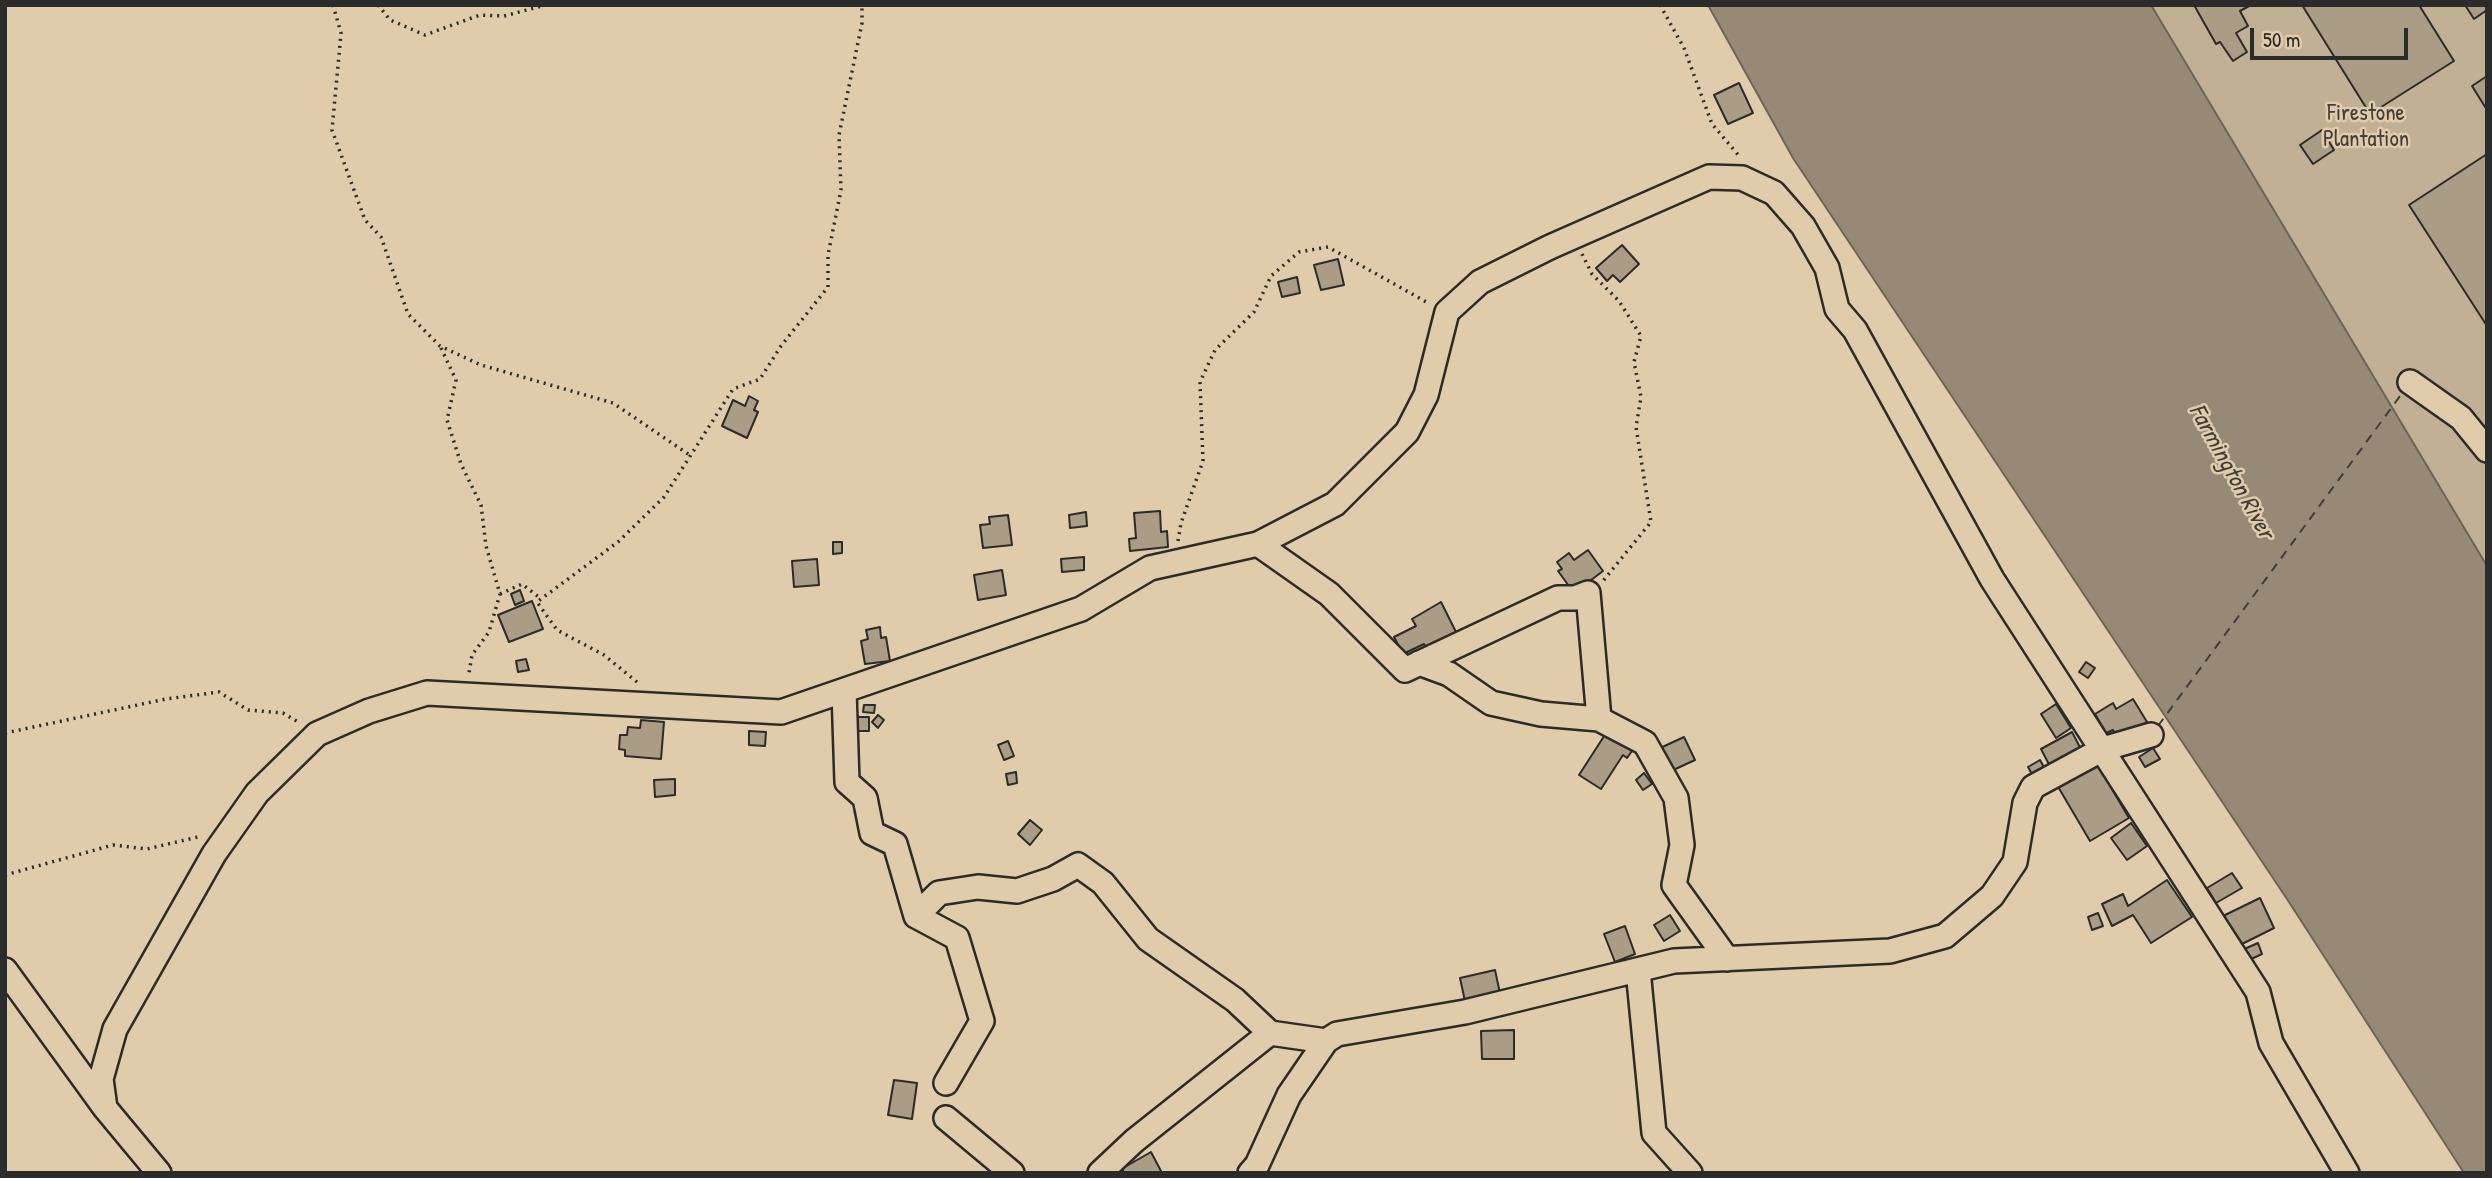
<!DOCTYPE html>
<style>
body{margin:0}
#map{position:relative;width:2492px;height:1178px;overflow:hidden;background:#e0cbaa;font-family:"Patrick Hand",sans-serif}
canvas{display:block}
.frame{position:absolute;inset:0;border:7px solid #2b2b2b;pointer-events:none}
.scale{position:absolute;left:2250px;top:28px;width:158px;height:32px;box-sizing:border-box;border:4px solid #2b2b2b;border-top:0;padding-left:9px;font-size:21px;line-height:24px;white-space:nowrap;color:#2b2b2b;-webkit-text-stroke:5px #e0cbaa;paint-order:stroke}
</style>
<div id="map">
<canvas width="2492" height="1178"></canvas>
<div class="frame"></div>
<div class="scale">50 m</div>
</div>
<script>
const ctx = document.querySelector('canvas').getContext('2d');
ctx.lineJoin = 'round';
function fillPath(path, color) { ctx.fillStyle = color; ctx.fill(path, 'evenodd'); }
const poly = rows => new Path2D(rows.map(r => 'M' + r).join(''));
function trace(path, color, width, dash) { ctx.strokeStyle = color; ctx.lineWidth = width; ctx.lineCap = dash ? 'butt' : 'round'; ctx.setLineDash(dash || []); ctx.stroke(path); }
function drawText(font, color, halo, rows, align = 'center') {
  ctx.font = font + ' "Patrick Hand",sans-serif'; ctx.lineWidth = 5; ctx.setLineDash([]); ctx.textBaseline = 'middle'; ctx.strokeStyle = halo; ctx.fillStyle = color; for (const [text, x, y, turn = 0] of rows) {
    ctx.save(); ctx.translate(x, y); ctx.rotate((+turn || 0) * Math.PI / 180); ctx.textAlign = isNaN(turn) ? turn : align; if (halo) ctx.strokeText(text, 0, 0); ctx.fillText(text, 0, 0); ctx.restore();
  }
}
const green = poly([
 [2151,5,2487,5,2487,566]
]);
const water = poly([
 [1708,5,2151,5,2487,566,2487,1173,2464,1173,2287,899,1793,158,1708,5]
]);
const ferry = poly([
 [2158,726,2403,392]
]);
const building = poly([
 [2194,5,2251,5,2240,11,2248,26,2236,33,2247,52,2233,61,2220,42,2216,44,2194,5],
 [2302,5,2419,5,2454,61,2370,114,2302,5],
 [2465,5,2487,5,2487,10,2474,19,2465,5],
 [2487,76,2487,110,2472,86,2487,76],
 [1739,83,1753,113,1728,124,1714,95,1739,83],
 [2322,130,2334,150,2313,164,2300,145,2322,130],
 [2487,154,2487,326,2409,205,2487,154],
 [1622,245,1639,264,1620,282,1613,275,1607,281,1596,268,1622,245],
 [1338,259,1344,285,1321,290,1314,265,1338,259],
 [1297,277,1300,293,1282,297,1278,282,1297,277],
 [749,396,758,401,754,410,758,412,747,438,722,426,733,400,745,406,749,396],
 [1160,511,1161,532,1167,531,1168,547,1130,551,1129,539,1136,538,1134,513,1160,511],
 [1086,512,1087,526,1070,528,1069,515,1086,512],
 [1008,515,1012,545,983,548,980,525,990,524,989,517,1008,515],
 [833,542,842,542,842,553,833,554,833,542],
 [1588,550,1603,571,1574,593,1558,571,1562,569,1557,562,1569,553,1574,560,1588,550],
 [1084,557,1084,570,1062,572,1061,559,1084,557],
 [817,559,819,585,794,587,792,561,817,559],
 [1002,570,1006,595,978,600,974,575,1002,570],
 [520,590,524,601,515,605,511,594,520,590],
 [532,601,543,629,509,642,498,615,532,601],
 [1441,602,1458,636,1426,648,1424,644,1403,654,1394,637,1416,626,1412,619,1441,602],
 [880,627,881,638,886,637,890,661,865,664,861,641,868,639,866,630,880,627],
 [526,659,529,670,518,672,516,661,526,659],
 [2086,662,2095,668,2088,678,2079,672,2086,662],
 [2133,699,2147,722,2118,739,2113,730,2106,733,2095,714,2113,703,2116,709,2133,699],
 [2056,704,2071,728,2056,738,2041,714,2056,704],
 [864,705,875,705,874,713,863,712,864,705],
 [878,715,884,720,878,728,872,722,878,715],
 [855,717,869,717,869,731,856,731,855,717],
 [641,720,664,722,661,759,625,756,625,750,619,749,620,735,627,735,628,727,640,728,641,720],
 [1608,730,1634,748,1627,758,1623,755,1601,789,1579,775,1608,730],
 [749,731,766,732,765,746,749,745,749,731],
 [2072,732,2084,755,2053,772,2041,749,2072,732],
 [1684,737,1695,760,1669,772,1658,749,1684,737],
 [1008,741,1014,756,1004,760,998,745,1008,741],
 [2153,748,2160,759,2145,767,2139,757,2153,748],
 [2040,760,2045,769,2033,776,2028,767,2040,760],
 [2096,762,2129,818,2090,841,2057,785,2096,762],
 [1016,772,1017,783,1008,785,1006,774,1016,772],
 [1644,773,1652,784,1643,790,1636,780,1644,773],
 [675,779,675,795,655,797,654,780,675,779],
 [1030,820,1042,830,1030,845,1018,834,1030,820],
 [2131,823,2147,846,2127,860,2111,838,2131,823],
 [2232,873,2242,888,2216,903,2207,888,2232,873],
 [2167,880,2192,917,2151,943,2133,915,2112,926,2102,904,2123,894,2128,906,2167,880],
 [2260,898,2274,928,2238,946,2223,916,2260,898],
 [2098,913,2103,926,2092,930,2088,917,2098,913],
 [1670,915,1680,931,1664,941,1654,925,1670,915],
 [1625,926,1635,954,1615,962,1604,934,1625,926],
 [2258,943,2262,954,2247,961,2242,950,2258,943],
 [1495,970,1501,998,1466,1006,1460,978,1495,970],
 [1514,1030,1514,1059,1482,1059,1481,1031,1514,1030],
 [894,1080,917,1083,912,1119,888,1115,894,1080],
 [1151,1152,1162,1173,1123,1173,1123,1168,1151,1152]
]);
const path = poly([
 [333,5,341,33,332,130,365,220,381,237,408,314,440,346,481,365,613,403,691,456],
 [378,5,390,20,425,35,480,15,504,16,546,5],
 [1660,5,1684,48,1712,124,1740,157],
 [1582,254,1592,274,1619,301,1641,336,1634,362,1641,397,1636,427,1651,522,1603,581],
 [441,348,456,380,447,420,461,464,481,505,486,546,500,594,489,632,472,655,469,673],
 [1178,541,1181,523,1203,461,1200,382,1215,350,1254,312,1271,276,1299,252,1328,247,1430,304],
 [500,594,522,584,540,598],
 [637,682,604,655,557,630,537,602,618,542,664,497,733,389,760,379,781,346,828,287,828,255,841,190,839,135,862,23,862,5],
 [5,733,166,699,219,692,248,710,283,713,298,722],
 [5,875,113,845,147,849,202,836]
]);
const street = poly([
 [2410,382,2461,418,2487,450],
 [1258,544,1329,594,1405,670,1558,598,1575,598,1588,593,1599,719,1645,743,1676,798,1682,845,1674,885,1727,959],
 [1419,663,1449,674,1491,703,1541,714,1599,719],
 [844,691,847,782,865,798,872,833,895,844,916,916,957,938,982,1021,946,1083],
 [916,916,939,893,978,887,1017,891,1053,879,1078,865,1103,883,1148,939,1235,1000,1270,1033],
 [5,970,105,1108,159,1173],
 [1638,970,1654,1133,1690,1173],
 [105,1108,101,1079,115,1029,214,854,257,793,317,734,369,711,427,693,781,712,1081,609,1150,568,1258,544,1335,504,1407,432,1426,395,1447,312,1480,282,1550,247,1709,177,1742,178,1774,193,1803,226,1827,268,1837,309,1855,330,1992,579,2258,992,2271,1043,2347,1173],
 [946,1118,1012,1173],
 [1100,1173,1134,1141,1270,1033,1326,1041,1337,1034,1465,1012,1674,961,1890,951,1945,936,1992,896,2015,862,2025,803,2033,787,2103,749,2151,735],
 [1250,1173,1257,1165,1289,1095,1326,1041]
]);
const parkNames = [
 ["Firestone",2366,114],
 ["Plantation",2366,140]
];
const waterNames = [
 ["Farmington River",2231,472,61]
];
fillPath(green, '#c2b095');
fillPath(water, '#968a77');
trace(water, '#6b6459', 2);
trace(ferry, '#403e3a', 2, [9, 7]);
fillPath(building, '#ab9c85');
trace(building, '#2b2b2b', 2);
trace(street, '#2b2b2b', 28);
trace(path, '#2b2b2b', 3.5, [2, 5]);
trace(street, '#e0cbaa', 23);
drawText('23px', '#423f3b', '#e0cbaa', parkNames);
drawText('italic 24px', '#403e3a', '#e0cbaa', waterNames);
</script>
